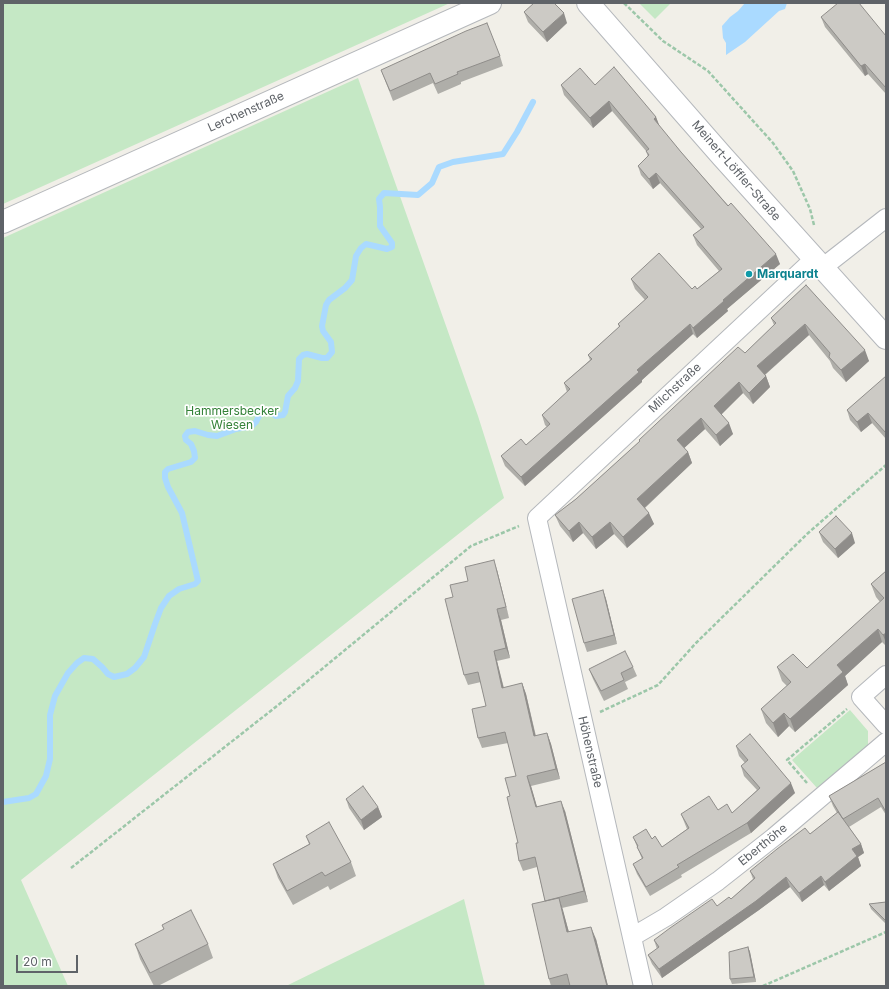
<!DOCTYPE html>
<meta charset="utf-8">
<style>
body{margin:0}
#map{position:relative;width:889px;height:989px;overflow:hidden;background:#f1efe8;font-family:Inter,sans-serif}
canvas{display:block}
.frame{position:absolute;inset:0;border:4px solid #5f6368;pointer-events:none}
.scale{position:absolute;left:16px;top:955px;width:62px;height:18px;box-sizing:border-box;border:2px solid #5f6368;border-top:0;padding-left:5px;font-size:12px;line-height:14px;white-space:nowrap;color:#5f6368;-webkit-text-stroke:3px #fff;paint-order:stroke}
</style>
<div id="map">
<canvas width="889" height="989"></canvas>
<div class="frame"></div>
<div class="scale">20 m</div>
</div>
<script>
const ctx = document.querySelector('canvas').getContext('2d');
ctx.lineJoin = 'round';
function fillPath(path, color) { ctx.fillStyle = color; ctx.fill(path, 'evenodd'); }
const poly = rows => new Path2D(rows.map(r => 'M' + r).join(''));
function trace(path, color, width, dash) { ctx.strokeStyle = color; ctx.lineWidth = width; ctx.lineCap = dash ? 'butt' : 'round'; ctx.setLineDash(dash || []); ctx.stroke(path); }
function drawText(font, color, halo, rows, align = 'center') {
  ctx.font = font + ' Inter,sans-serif'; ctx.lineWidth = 3.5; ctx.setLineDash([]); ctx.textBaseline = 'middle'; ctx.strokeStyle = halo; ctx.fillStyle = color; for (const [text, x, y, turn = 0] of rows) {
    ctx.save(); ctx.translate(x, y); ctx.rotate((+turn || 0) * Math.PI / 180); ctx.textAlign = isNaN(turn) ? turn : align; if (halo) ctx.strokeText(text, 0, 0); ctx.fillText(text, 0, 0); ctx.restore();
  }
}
const green = poly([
 [3,3,450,3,3,204],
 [639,3,671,3,655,19],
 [358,78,478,416,504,498,21,880,68,986,3,986,3,238],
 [850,710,868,731,868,746,817,788,792,760],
 [464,899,485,986,286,986]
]);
const water = poly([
 [745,3,787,3,785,9,779,11,745,42,726,55,726,43,723,38,722,26,730,17,738,11]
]);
const stream = poly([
 [3,802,29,798,36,794,46,776,50,759,50,715,55,696,68,673,77,663,84,658,93,659,102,667,108,674,114,677,127,674,135,668,144,657,155,624,161,608,169,596,179,589,195,584,198,581,182,513,168,487,165,478,165,472,168,469,191,462,195,458,194,451,191,444,186,440,185,436,188,432,195,431,208,435,217,436,236,429,252,426,256,422,261,412,265,411,270,412,276,416,283,415,285,412,288,396,295,388,298,381,299,359,303,355,307,354,322,358,327,358,332,352,331,342,323,331,322,326,326,305,329,300,345,288,352,280,356,256,361,248,366,244,387,249,392,247,392,243,380,226,380,207,379,199,384,193,418,195,432,183,439,167,453,162,503,154,517,132,533,102]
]);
const path = poly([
 [624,3,663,41,708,71,773,143,793,171,810,209,814,225],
 [600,712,658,685,696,643,807,534,886,465],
 [807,783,787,760,847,709],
 [71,868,282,702,471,546,519,526],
 [763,986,886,932]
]);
const minor = poly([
 [822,268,886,218],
 [886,675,861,697,886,725],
 [632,937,666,917,718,881,774,837,886,742],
 [643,986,537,518,814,259]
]);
const tertiary = poly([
 [588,3,722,156,886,338],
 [3,222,490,3]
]);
const wall = poly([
 [524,12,567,23,547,42,528,22],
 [821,17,886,36,886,94,868,74,865,76,825,27],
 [500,56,503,66,461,82,461,84,438,94,433,83,393,101,381,70],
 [561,85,595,85,656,117,659,126,681,152,780,264,727,309,728,311,697,338,693,334,642,380,642,382,525,486,505,466,501,456,526,445,547,427,545,425,542,415,567,392,564,383,590,360,588,355,619,327,618,324,645,300,635,289,631,279,692,289,697,289,719,271,697,245,693,235,701,229,660,183,653,189,641,175,638,166,648,157,646,151,612,111,593,128,564,95],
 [806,285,869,361,846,382,833,368,830,361,809,335,765,375,766,376,770,387,753,404,743,393,721,414,733,434,720,446,705,429,684,448,688,452,692,463,645,508,654,524,627,548,614,534,596,549,583,533,573,542,560,526,555,515,576,499,639,442,639,440,745,353,774,325,771,318],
 [886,377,886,439,872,423,861,432,850,420,847,410],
 [819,532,855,543,838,558,823,542],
 [497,570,509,618,501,620,510,658,497,661,504,688,522,683,526,694,536,736,547,733,551,744,560,779,531,786,537,807,565,811,588,902,562,908,569,932,596,939,608,986,551,986,549,979,545,901,537,867,523,871,519,861,518,843,510,796,516,776,508,743,482,748,478,738,486,706,481,682,468,685,464,675,453,597,468,581],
 [886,571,886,646,882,642,845,676,848,685,795,732,789,726,778,737,766,723,761,709,787,686,782,681,777,667,807,668,880,602,876,597,871,584],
 [603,590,606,599,617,644,587,652,584,643],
 [633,667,637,676,625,682,628,689,604,701,593,679,589,669],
 [736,746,795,793,751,833,681,875,682,877,650,896,637,874,633,864,642,859,633,837,652,839,662,847,687,829,681,814,718,810,732,813,757,790,744,776,741,766,745,763,739,756],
 [886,762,886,815,881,807,849,827,861,844,864,853,858,857,861,866,829,891,824,885,802,902,790,887,759,910,662,978,652,964,648,955,657,949,654,940,717,906,731,899,753,879,750,871,810,834,837,813,833,806,829,796],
 [346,799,378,807,382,817,364,830,349,808],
 [306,836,351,862,356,876,330,890,328,886,293,905,278,878,273,864,309,844],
 [886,902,886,924,871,909,869,904],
 [162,925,208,944,213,958,158,986,154,986,140,959,135,944,164,930],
 [748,947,750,952,756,982,732,984,730,979]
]);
const shadedWall = poly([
 [564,13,567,23,547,42,543,32],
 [865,64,868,74,865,76,861,66],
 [609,101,612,111,593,128,590,118],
 [656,117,660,127,654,119],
 [656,173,660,183,653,189,649,179],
 [776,254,780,264,727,309,728,311,697,338,693,328,723,300],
 [690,324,693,334,642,380,642,382,525,486,521,477,637,370],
 [805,324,809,335,761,378,757,366],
 [865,350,869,361,846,382,841,370],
 [766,376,770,387,753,404,749,393],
 [739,382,743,393,718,418,714,406],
 [868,413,872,423,861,432,857,422],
 [701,418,705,429,681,451,677,440],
 [729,423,733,434,720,446,716,435],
 [688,452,692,463,641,511,637,499],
 [649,513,654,524,627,548,623,537],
 [579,522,583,533,573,542,569,531],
 [610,522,614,534,596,549,592,537],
 [852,533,855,543,838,558,835,549],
 [494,560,497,570,509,618,506,607],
 [603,590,606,599,617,644,614,635],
 [497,609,501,620,510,658,506,648],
 [878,629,882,642,845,676,848,685,795,732,790,719,837,665],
 [886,633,886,643,883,635],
 [494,651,497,661,506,698,502,688],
 [522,683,526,694,538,747,534,736],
 [784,713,789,726,778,737,773,723],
 [547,733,551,744,560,779,556,769],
 [527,776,531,786,540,817,536,807],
 [791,783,795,793,751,833,747,823],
 [561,801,565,811,588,902,584,891],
 [378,807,382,817,364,830,361,820],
 [861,844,864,853,858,857,861,866,829,891,825,882,852,849],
 [821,876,824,885,802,902,799,893],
 [786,877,790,887,759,910,662,978,659,969],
 [559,898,563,910,572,944,567,932],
 [591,927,596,939,608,986,607,986],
 [748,947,750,952,756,982,754,977]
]);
const building = poly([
 [534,3,554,3,564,13,543,32,524,12,534,3],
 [838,3,859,3,886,36,886,88,865,64,861,66,821,17,838,3],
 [487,23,500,56,457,72,458,74,435,84,430,73,390,91,381,70,466,31,487,23],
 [614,67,656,117,654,119,681,152,728,206,731,203,776,254,723,300,724,301,693,328,690,324,637,370,639,372,521,477,501,456,521,439,526,445,550,424,542,415,570,389,564,383,592,359,588,355,620,326,618,324,648,297,631,279,659,253,692,289,695,286,697,289,722,269,693,235,704,227,656,173,649,179,638,166,649,155,646,151,649,149,609,101,590,118,561,85,580,68,595,85,614,67],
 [806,285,865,350,841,370,829,357,830,353,805,324,757,366,766,376,749,393,739,382,714,406,729,423,716,435,701,418,677,440,688,452,637,499,649,513,623,537,610,522,592,537,579,522,569,531,555,515,576,499,640,441,639,440,738,347,745,353,776,323,771,318,806,285],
 [886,376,886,431,885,432,868,413,857,422,847,410,886,376],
 [836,516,852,533,835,549,819,532,836,516],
 [494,560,506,607,497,609,506,648,494,651,502,688,522,683,534,736,547,733,556,769,527,776,536,807,561,801,584,891,545,901,535,857,519,861,516,843,518,843,507,797,510,796,505,778,516,776,505,732,478,738,472,709,486,706,478,672,464,675,445,599,453,597,450,585,468,581,465,567,494,560],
 [886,571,886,633,883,635,878,629,837,665,843,672,790,719,784,713,773,723,761,709,791,682,777,667,793,654,807,668,884,598,871,584,886,571],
 [603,590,614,635,584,643,572,599,603,590],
 [625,651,633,667,621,673,624,680,601,691,589,669,625,651],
 [750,734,791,783,747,823,677,865,679,867,646,887,633,864,643,858,637,847,638,846,633,837,646,829,652,839,655,836,662,847,689,828,681,814,709,796,718,810,727,804,732,813,760,788,741,766,748,760,736,746,750,734],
 [886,762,886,812,878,798,843,819,829,796,886,762],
 [363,786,378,807,361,820,346,799,363,786],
 [838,812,861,844,852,849,857,856,825,882,821,876,799,893,786,877,756,901,659,969,648,955,659,947,654,940,670,928,712,899,717,906,729,897,731,899,755,878,750,871,777,849,805,828,810,834,838,812],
 [329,822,351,862,325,876,322,872,287,891,273,864,310,844,306,836,329,822],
 [559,898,567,932,591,927,607,986,570,986,567,974,549,979,532,904,559,898],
 [886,902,886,921,869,904,886,902],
 [191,910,208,944,150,973,135,944,164,929,162,925,191,910],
 [748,947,754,977,730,979,729,952,748,947]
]);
const markers = [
 [749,274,4,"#0f9aa8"]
];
const streetNames = [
 ["Lerchenstraße",246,112,-24],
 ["Meinert-Löffler-Straße",736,171,49],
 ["Milchstraße",675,388,-43],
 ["Höhenstraße",590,752,77],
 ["Eberthöhe",763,845,-39]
];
const cultureNames = [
 ["Marquardt",757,274]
];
const parkNames = [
 ["Hammersbecker",232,411],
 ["Wiesen",232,425]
];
fillPath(green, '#c5e8c5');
fillPath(water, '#aadaff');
trace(stream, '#aadaff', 6);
trace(minor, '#b5b8bc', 20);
trace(tertiary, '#b5b8bc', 24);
trace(path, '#9cc7a9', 2.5, [4, 2]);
trace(minor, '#fff', 18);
trace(tertiary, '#fff', 22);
fillPath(wall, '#afaea9');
fillPath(shadedWall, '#8f8d8a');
fillPath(building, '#cccac5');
trace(building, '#8f8d8a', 1);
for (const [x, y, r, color] of markers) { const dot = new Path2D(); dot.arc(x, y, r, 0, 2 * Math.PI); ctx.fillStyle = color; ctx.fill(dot); trace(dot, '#fff', 1.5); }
drawText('12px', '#5f6368', '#fff', streetNames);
drawText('bold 12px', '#0d838f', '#fff', cultureNames, 'left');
drawText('12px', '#348238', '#fff', parkNames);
</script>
